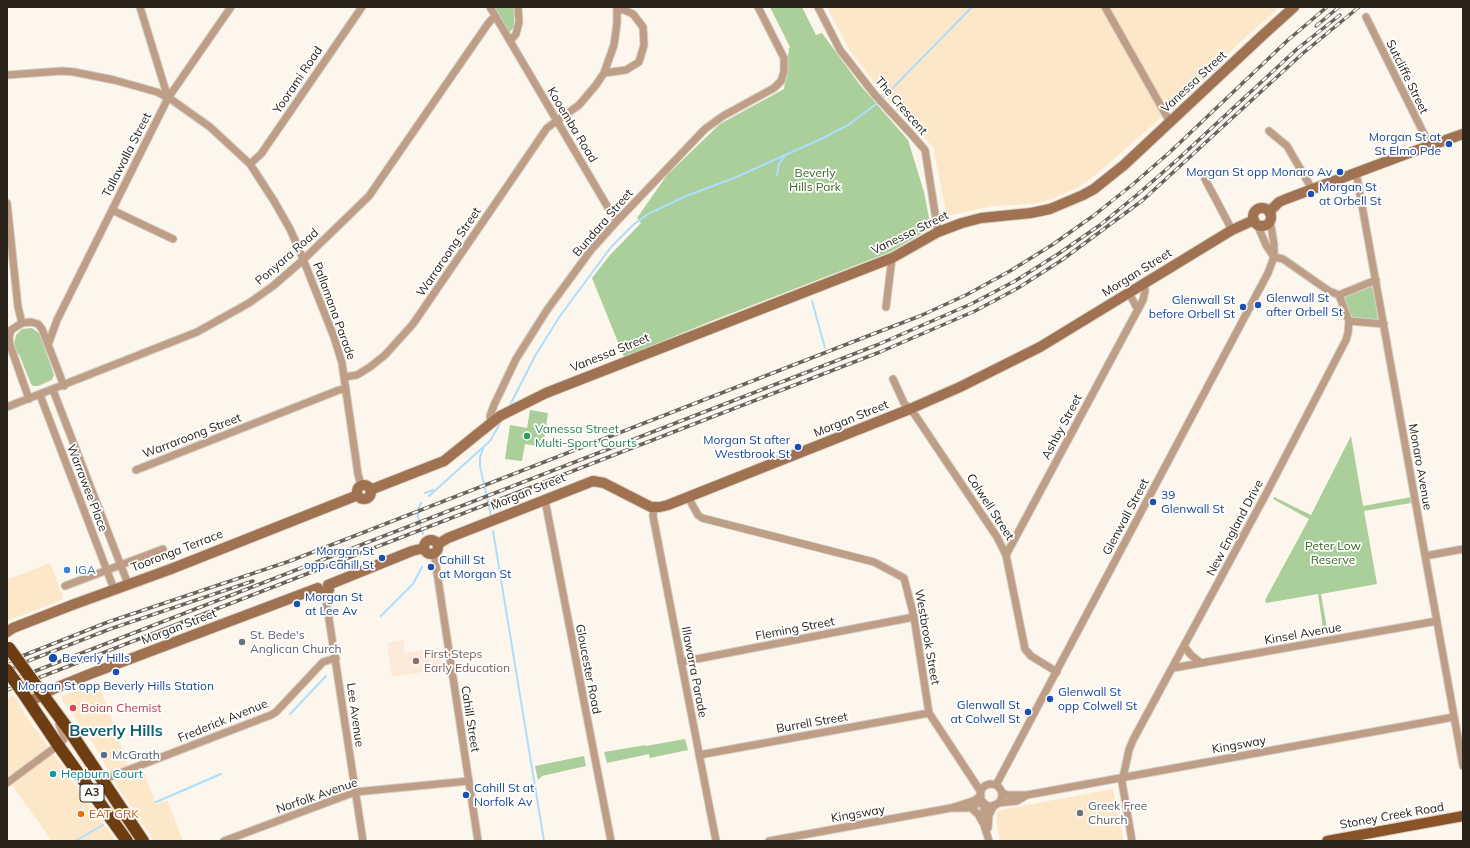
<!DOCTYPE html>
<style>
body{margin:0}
#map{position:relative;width:1470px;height:848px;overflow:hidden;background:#fdf6ec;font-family:Mulish,sans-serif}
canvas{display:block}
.frame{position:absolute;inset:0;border:8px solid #2a241b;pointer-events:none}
</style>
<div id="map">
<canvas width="1470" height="848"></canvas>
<div class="frame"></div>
</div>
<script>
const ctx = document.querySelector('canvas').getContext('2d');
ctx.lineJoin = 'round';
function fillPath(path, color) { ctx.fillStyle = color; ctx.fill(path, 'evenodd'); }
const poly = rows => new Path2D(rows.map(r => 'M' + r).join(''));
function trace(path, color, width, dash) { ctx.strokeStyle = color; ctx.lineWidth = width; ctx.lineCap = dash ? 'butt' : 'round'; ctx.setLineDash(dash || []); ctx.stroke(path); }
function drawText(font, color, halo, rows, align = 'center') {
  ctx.font = font + ' Mulish,sans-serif'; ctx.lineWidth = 3.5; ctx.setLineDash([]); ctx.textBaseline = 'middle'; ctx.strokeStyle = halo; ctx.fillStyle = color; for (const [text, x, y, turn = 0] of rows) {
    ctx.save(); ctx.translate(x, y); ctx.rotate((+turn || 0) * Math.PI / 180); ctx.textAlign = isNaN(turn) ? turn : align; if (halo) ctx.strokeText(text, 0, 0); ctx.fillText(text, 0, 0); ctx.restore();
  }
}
const built = poly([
 [827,7,1280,7,1249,34,1154,124,1099,172,1079,187,1049,200,1033,204,992,206,947,216,933,147,888,100,850,51],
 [50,563,63,597,62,600,7,621,7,575,9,579],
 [98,682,132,776,144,772,156,804,167,800,183,841,154,841,117,786,93,743,62,700,62,696],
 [14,695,28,719,116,841,52,841,7,778,7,698],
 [1113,789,1124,841,1000,841,996,819,997,813,1000,810]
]);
const education = poly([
 [403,640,405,653,440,648,443,669,392,677,387,643]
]);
const green = poly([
 [494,7,514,7,514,27,509,33],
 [770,7,802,7,816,35,822,33,860,85,908,140,924,192,930,223,926,231,890,252,714,320,624,357,592,278,610,255,641,223,637,218,667,175,720,124,784,89,789,48,790,47],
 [1372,286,1381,321,1352,319,1344,297],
 [32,328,40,334,54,375,52,380,38,386,33,386,31,384,19,354,17,354,14,345,16,335,22,329],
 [530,410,548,413,543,447,525,444,522,461,505,459,510,425,527,428],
 [1351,436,1363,506,1411,497,1411,503,1364,511,1377,584,1321,594,1328,634,1324,635,1318,594,1266,603,1265,600,1309,519,1273,499,1274,497,1311,515],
 [685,739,688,750,650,758,649,754,607,763,604,752,646,745,646,746],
 [584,756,586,766,542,776,538,780,535,766]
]);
const stream = poly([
 [882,99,972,7],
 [777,175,779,164,786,154],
 [812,301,825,348],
 [509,407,535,356,560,316,611,247,633,225,648,214,686,196,734,178,821,139,848,125,879,102],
 [483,449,480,457,480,466,491,516],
 [425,493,433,490],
 [429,496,490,441,502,420],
 [421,503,418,510,418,517,423,534],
 [493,531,544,841],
 [381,616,413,584,422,567],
 [290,714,326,676],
 [156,802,221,774],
 [75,841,103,825]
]);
const street = poly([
 [140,7,168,98],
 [490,7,613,216,618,220],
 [818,7,840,50,875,95,912,135,925,150,938,232],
 [1105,7,1170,122],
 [1366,17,1430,146],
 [510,41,516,34,519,22,518,7],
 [604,73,626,70,639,62,644,45,643,27,633,14,624,10,618,10],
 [7,75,62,71,74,72,114,80,157,92,172,100,210,127,250,164,274,201,290,229,301,254,334,337,342,363,358,474,361,485],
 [1269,131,1287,146,1312,189],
 [250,164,261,154,362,7],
 [1356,172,1463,766],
 [1205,179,1232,230],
 [7,203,18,307,22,323],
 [112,210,173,239],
 [1257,224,1266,245,1274,257],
 [1274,257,1283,259,1329,291,1339,295,1376,280],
 [1129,293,1138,310],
 [886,307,892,258],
 [1349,321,1384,324],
 [48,345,57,320,168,98,231,7],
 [344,377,357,375,370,367,385,355,413,324,547,128,579,105,596,85,604,73,614,45,617,23,617,7],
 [893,379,904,403,915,415,997,537,1006,555,1025,649,1031,656,1057,672],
 [53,390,128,584],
 [40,395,114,589],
 [29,399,10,345,9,337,11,330,22,323,31,322,38,324,42,329,64,386],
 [7,407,197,332,249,303,273,286,303,260,369,196,487,25,491,20,496,17],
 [491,422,490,416,494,405,516,359,547,310,591,250,618,220,705,129,723,116,774,88,781,81,784,72,784,58,758,7],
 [136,470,339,390,346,389],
 [688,497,698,515,702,518,874,562,904,578,914,617,929,713,981,792],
 [545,500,611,841],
 [654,508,653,516,716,841],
 [434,553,478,841],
 [1006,555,1143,300,1145,291,1144,284],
 [1425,556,1463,549],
 [65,586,163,549],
 [325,593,363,841],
 [1184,646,1191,655,1201,663],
 [681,662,914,617],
 [1173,668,1437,621],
 [699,755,929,713],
 [102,780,271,715,276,712,323,662,336,658],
 [7,783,61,743,64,739,63,734,59,724],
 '980 795a11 11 0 1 1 22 0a11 11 0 1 1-22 0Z',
 [996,785,1268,273,1274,257,1274,244,1270,220],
 [1002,793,1008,795,1027,795,1454,717],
 [984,803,984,825,989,841],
 [998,803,1017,801,1027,795],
 [970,807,978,814,983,823],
 [953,808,966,808,983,802],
 [988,828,989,815,994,805],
 [224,841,355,792,469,781],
 [769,841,951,808,973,801,981,796],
 [1132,841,1122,782,1129,750,1133,740,1266,494,1346,340,1348,333,1349,321,1339,295]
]);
const secondary = poly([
 '1253 217a9 9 0 1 1 18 0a9 9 0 1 1-18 0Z',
 [1269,212,1279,202,1286,199,1409,153,1463,134],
 '357 492a7 7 0 1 1 14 0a7 7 0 1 1-14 0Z',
 [370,490,444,461,500,416,546,393,892,258,938,232,962,223,981,218,1031,213,1050,209,1083,195,1094,189,1124,165,1264,34,1294,7],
 '424 547a7 7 0 1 1 14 0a7 7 0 1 1-14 0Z',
 [438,544,448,538,593,481,604,483,651,507,660,507,668,505,910,409,960,387,1040,347,1232,230,1254,220],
 [328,585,412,551,424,548],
 [318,588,320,593,325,593,329,590,328,585],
 [7,632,13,628,72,605,171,569,358,495],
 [29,702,53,689,90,674,318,588]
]);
const primary = poly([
 [1327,841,1463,816]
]);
const highway = poly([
 [35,684,71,733,143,841],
 [21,690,58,745,127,841]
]);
const rail = poly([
 [1316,26,1339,7],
 [7,662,108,622,290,561,873,334,920,316,966,295,1010,271,1052,245,1093,216,1132,185,1170,152,1288,40,1327,7],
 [7,671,28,661,110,629,253,581],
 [7,682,877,345,971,304,1015,281,1058,254,1100,225,1138,194,1177,160,1297,49,1340,15],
 [7,690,880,352,975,311,1018,288,1062,260,1143,200,1302,54,1359,7]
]);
const highwayBridge = poly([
 [9,648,35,684],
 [7,670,21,690]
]);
const markers = [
 [1449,144,4,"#1a4fb4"],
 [1340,172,4,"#1a4fb4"],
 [1311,194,4,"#1a4fb4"],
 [1258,305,4,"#1a4fb4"],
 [1243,307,4,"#1a4fb4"],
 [527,436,4,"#2e9e5b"],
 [798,447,4,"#1a4fb4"],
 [1153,502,4,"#1a4fb4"],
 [382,558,4,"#1a4fb4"],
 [431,567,4,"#1a4fb4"],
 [67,570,4,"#3f7fe0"],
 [297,604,4,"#1a4fb4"],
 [242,642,4,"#6b7280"],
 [53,658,5,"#1a4fb4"],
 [416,661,4,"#8d6e63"],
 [116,672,4,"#1a4fb4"],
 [1050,699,4,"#1a4fb4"],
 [73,708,4,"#e0444e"],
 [1028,712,4,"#1a4fb4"],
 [104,755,4,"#5c6f8a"],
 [53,774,4,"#0f9aa8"],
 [466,795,4,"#1a4fb4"],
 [1080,813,4,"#6b7280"],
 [81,814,4,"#e8710a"]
];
const shields = [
 [92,793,24]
];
const shieldNames = [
 ["A3",92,793]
];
const streetNames = [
 ["Sutcliffe Street",1407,77,64],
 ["Yoorami Road",298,80,-56],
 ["Vanessa Street",1194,82,-43],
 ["The Crescent",901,106,49],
 ["Kooemba Road",572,125,59],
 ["Tallawalla Street",127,155,-63],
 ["Bundara Street",603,223,-49],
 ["Vanessa Street",910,233,-26],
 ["Warraroong Street",449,252,-56],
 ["Ponyara Road",287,257,-41],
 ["Morgan Street",1137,273,-32],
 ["Pallamana Parade",334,311,70],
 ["Vanessa Street",610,353,-22],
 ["Morgan Street",851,419,-22],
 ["Ashby Street",1062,427,-62],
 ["Warraroong Street",192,436,-21],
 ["Monaro Avenue",1420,467,80],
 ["Warrawee Place",87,488,69],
 ["Morgan Street",528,492,-22],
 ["Colwell Street",990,507,57],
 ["Glenwall Street",1126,517,-62],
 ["New England Drive",1235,528,-62],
 ["Tooronga Terrace",177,551,-21],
 ["Morgan Street",179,627,-21],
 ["Fleming Street",795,629,-11],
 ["Kinsel Avenue",1303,634,-10],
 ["Westbrook Street",927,637,80],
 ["Gloucester Road",588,669,79],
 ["Illawarra Parade",694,672,79],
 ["Lee Avenue",355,715,82],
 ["Cahill Street",470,719,81],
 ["Frederick Avenue",223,721,-22],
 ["Burrell Street",812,723,-10],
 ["Kingsway",1239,745,-10],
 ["Norfolk Avenue",317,796,-19],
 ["Kingsway",858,814,-10],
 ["Stoney Creek Road",1392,816,-10]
];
const transitNames = [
 ["Morgan St at",1441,137,"right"],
 ["St Elmo Pde",1441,151,"right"],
 ["Morgan St opp Monaro Av",1332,172,"right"],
 ["Morgan St",1319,187],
 ["at Orbell St",1319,201],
 ["Glenwall St",1266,298],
 ["after Orbell St",1266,312],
 ["Glenwall St",1235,300,"right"],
 ["before Orbell St",1235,314,"right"],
 ["Morgan St after",790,440,"right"],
 ["Westbrook St",790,454,"right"],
 ["39",1161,495],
 ["Glenwall St",1161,509],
 ["Morgan St",374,551,"right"],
 ["opp Cahill St",374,565,"right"],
 ["Cahill St",439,560],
 ["at Morgan St",439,574],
 ["Morgan St",305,597],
 ["at Lee Av",305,611],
 ["Beverly Hills",62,658],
 ["Morgan St opp Beverly Hills Station",116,686,"center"],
 ["Glenwall St",1058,692],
 ["opp Colwell St",1058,706],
 ["Glenwall St",1020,705,"right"],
 ["at Colwell St",1020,719,"right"],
 ["Cahill St at",474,788],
 ["Norfolk Av",474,802]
];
const parkNames = [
 ["Beverly",815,173],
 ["Hills Park",815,187],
 ["Peter Low",1333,546],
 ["Reserve",1333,560]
];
const leisureNames = [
 ["Vanessa Street",535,429],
 ["Multi-Sport Courts",535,443]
];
const shopNames = [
 ["IGA",75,570]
];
const worshipNames = [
 ["St. Bede's",250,635],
 ["Anglican Church",250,649],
 ["Greek Free",1088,806],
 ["Church",1088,820]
];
const educationNames = [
 ["First Steps",424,654],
 ["Early Education",424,668]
];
const healthNames = [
 ["Boian Chemist",81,708]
];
const serviceNames = [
 ["McGrath",112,755]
];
const cultureNames = [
 ["Hepburn Court",61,774]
];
const foodNames = [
 ["EAT GRK",89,814]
];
const districtNames = [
 ["Beverly Hills",116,731]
];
fillPath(built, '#fde7c9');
fillPath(education, '#fde9da');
fillPath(green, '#abcf9b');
trace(stream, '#addefd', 2);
trace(street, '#d7d0c6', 9);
trace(secondary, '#d7d0c6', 12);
trace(primary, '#d7d0c6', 12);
trace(highway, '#d7d0c6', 14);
trace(street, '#be9e87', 7);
trace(secondary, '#a07251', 10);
trace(primary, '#8a5327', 10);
trace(highway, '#6e3d11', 12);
trace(rail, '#6b645b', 3.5);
trace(rail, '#fff', 2, [6]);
trace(highwayBridge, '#d7d0c6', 14, []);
trace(highwayBridge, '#6e3d11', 12);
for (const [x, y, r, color] of markers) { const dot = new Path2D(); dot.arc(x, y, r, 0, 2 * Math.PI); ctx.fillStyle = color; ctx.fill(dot); trace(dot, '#fff', 1.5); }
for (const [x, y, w] of shields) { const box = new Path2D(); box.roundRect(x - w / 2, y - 9, w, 18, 3); ctx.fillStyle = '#fff'; ctx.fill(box); trace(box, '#2a241b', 1); }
drawText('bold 11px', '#2a241b', null, shieldNames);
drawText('12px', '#2a241b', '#fff', streetNames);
drawText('12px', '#164399', '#fff', transitNames, 'left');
drawText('12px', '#38661f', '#fff', parkNames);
drawText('12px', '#27864d', '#fff', leisureNames, 'left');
drawText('12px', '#366cbe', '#fff', shopNames, 'left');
drawText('12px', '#5b616d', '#fff', worshipNames, 'left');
drawText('12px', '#785e54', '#fff', educationNames, 'left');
drawText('12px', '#be3a42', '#fff', healthNames, 'left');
drawText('12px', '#4e5e75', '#fff', serviceNames, 'left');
drawText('12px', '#0d838f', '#fff', cultureNames, 'left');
drawText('12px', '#c56008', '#fff', foodNames, 'left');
drawText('bold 16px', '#0f5d76', '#fff', districtNames);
</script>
